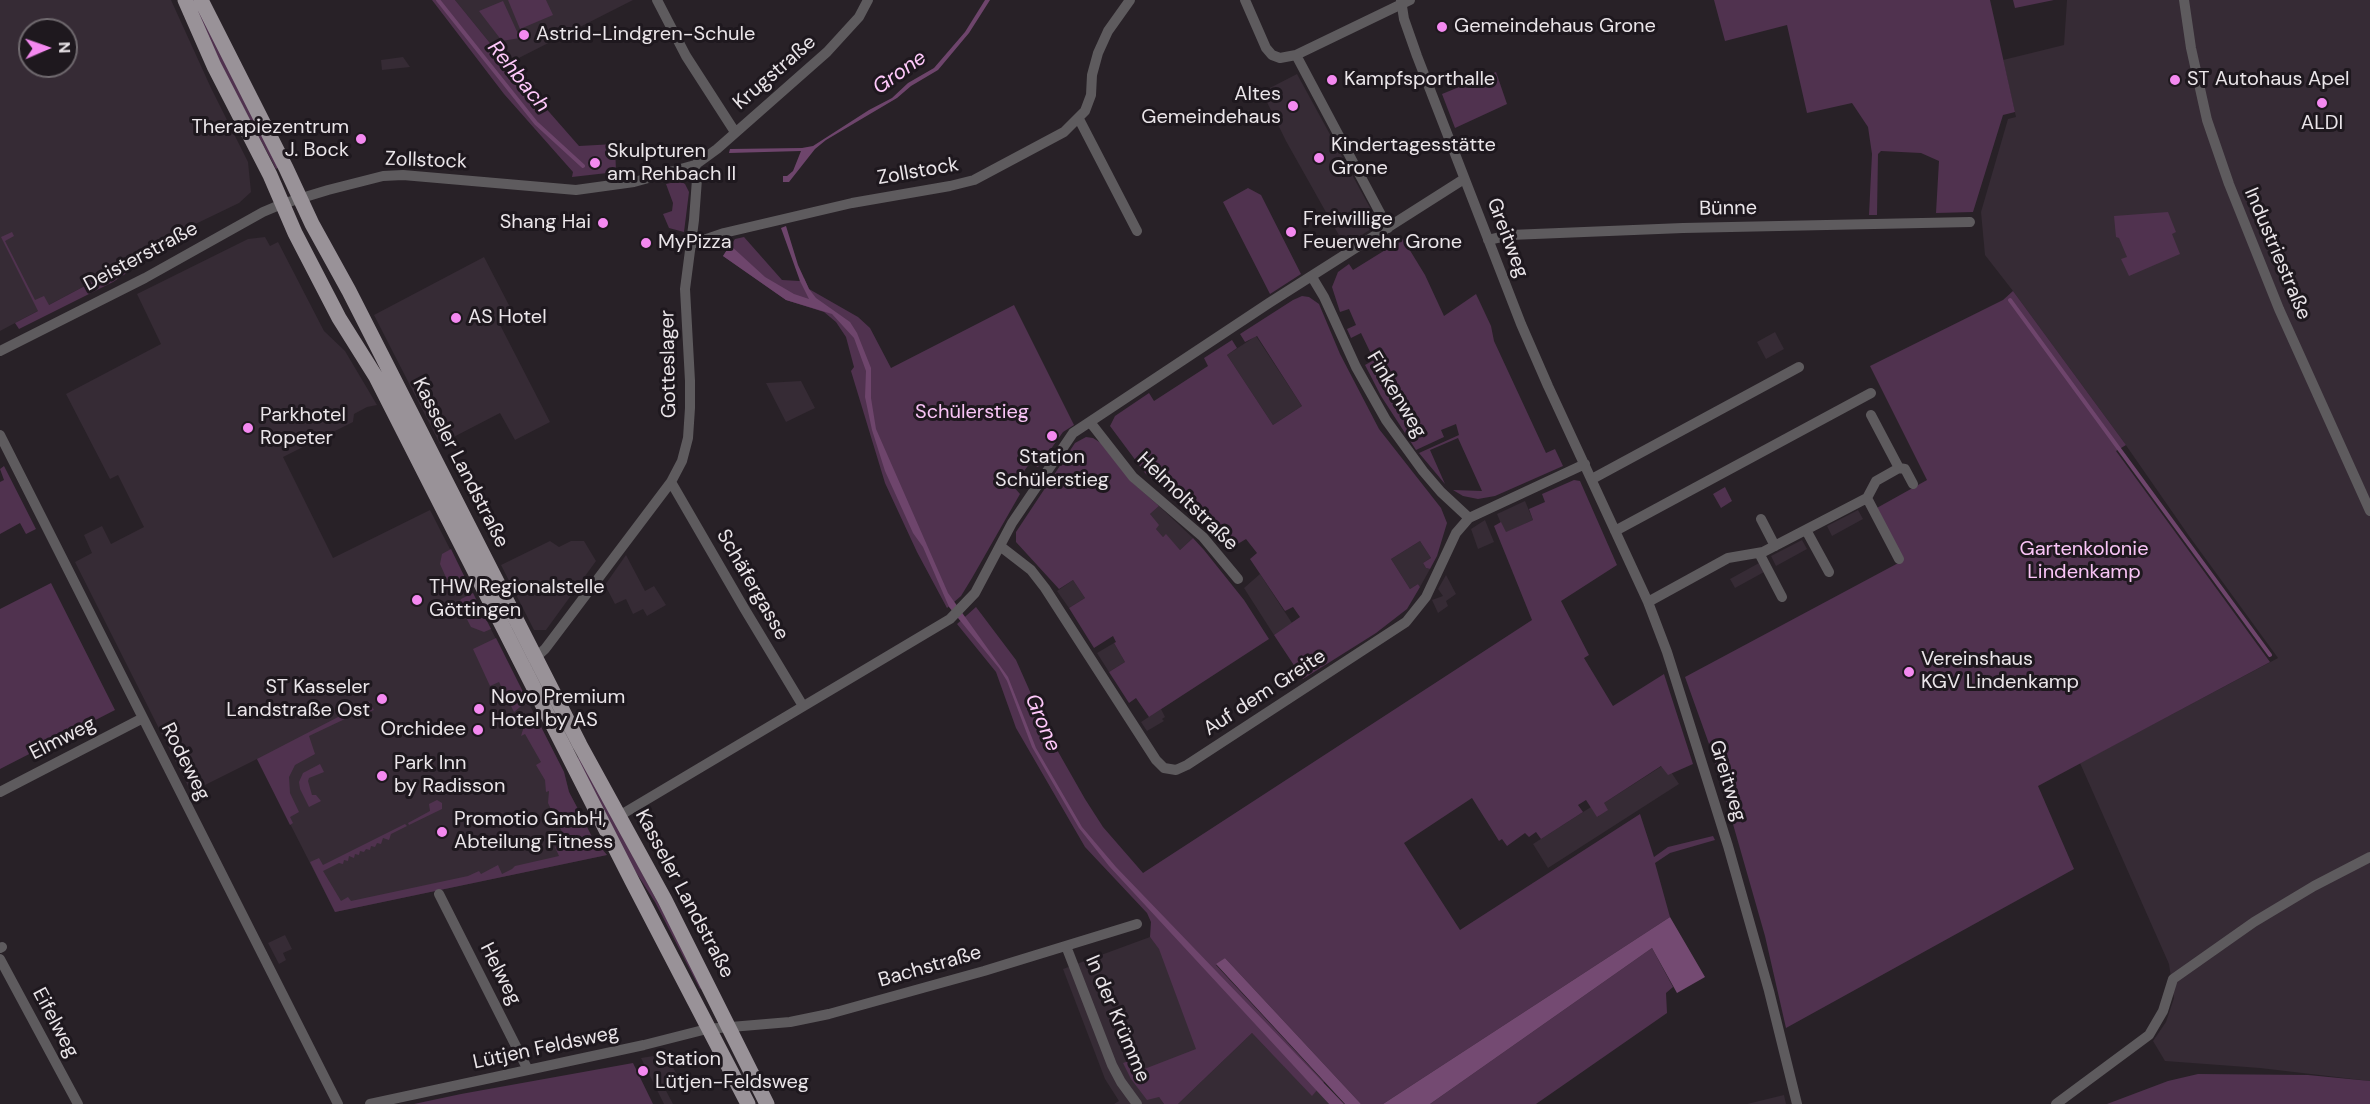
<!DOCTYPE html>
<meta charset="utf-8">
<style>
body{margin:0}
#map{position:relative;width:2370px;height:1104px;overflow:hidden;background:#282127;font-family:"DM Sans",sans-serif}
canvas{display:block}
.north{position:absolute;left:18px;top:18px;width:60px;height:60px;box-sizing:border-box;background:#1e181e;border:2px solid #706a6f;border-radius:50%;rotate:88deg;font-size:16px;font-weight:700;line-height:24px;text-align:center;color:#eae5e9}
.north::after{content:'';display:block;margin:auto;width:21px;height:27px;background:#f489f0;clip-path:polygon(50% 0,100% 100%,50% 72%,0 100%)}
</style>
<div id="map">
<canvas width="2370" height="1104"></canvas>
<div class="north">N</div>
</div>
<script>
const ctx = document.querySelector('canvas').getContext('2d');
ctx.lineJoin = 'round';
function fillPath(path, color) { ctx.fillStyle = color; ctx.fill(path, 'evenodd'); }
const poly = rows => new Path2D(rows.map(r => 'M' + r).join(''));
function trace(path, color, width, dash) { ctx.strokeStyle = color; ctx.lineWidth = width; ctx.lineCap = dash ? 'butt' : 'round'; ctx.setLineDash(dash || []); ctx.stroke(path); }
function drawText(font, color, halo, rows, align = 'center') {
  ctx.font = font + ' "DM Sans",sans-serif'; ctx.lineWidth = 6; ctx.setLineDash([]); ctx.textBaseline = 'middle'; ctx.strokeStyle = halo; ctx.fillStyle = color; for (const [text, x, y, turn = 0] of rows) {
    ctx.save(); ctx.translate(x, y); ctx.rotate((+turn || 0) * Math.PI / 180); ctx.textAlign = isNaN(turn) ? turn : align; if (halo) ctx.strokeText(text, 0, 0); ctx.fillText(text, 0, 0); ctx.restore();
  }
}
const built = poly([
 [0,0,171,0,211,88,248,162,251,192,239,203,183,230,141,256,0,331],
 [30,30,66,30,66,66,30,66],
 [455,0,633,0,507,64],
 [2067,0,2370,0,2370,1081,2260,1068,2165,1061,2153,1041,2166,1022,2174,998,2169,964,2080,763,2278,658,2189,536,2123,441,2013,291,1985,255,1981,212,2008,119,2016,117,2003,60,2064,45],
 [403,57,410,67,382,70,381,60],
 [1297,74,1374,215,1375,222,1371,229,1345,246,1286,141,1262,92],
 [265,237,270,246,278,242,324,331,345,351,377,405,367,407,354,414,353,422,283,457,333,558,430,510,564,772,569,792,579,811,577,813,581,820,583,819,592,837,607,855,335,912,257,759,191,792,75,562,92,553,84,535,102,526,111,544,144,527,118,475,110,479,66,394,161,344,137,294,248,239],
 [484,257,512,311,497,319,550,422,515,440,500,413,440,444,374,315],
 [1775,332,1784,349,1766,359,1757,342],
 [1256,336,1302,406,1273,425,1227,355],
 [801,381,815,408,786,422,766,383],
 [1525,501,1533,520,1505,533,1497,514],
 [1159,506,1193,538,1180,550,1166,535,1163,537,1155,528,1150,514],
 [1858,510,1863,519,1832,536,1827,526],
 [1485,520,1494,542,1478,549,1471,529],
 [1802,540,1807,549,1776,566,1771,556],
 [550,541,559,547,571,541,584,541,596,561,546,630,534,630,501,565],
 [1420,541,1431,558,1423,563,1426,568,1430,569,1420,587,1418,584,1410,589,1391,559],
 [626,555,645,591,654,586,666,605,647,616,643,609,633,614,626,599,615,604,605,585],
 [1759,563,1764,572,1735,588,1730,579],
 [1260,574,1292,623,1274,635,1244,588],
 [1446,575,1456,594,1446,601,1448,606,1438,613,1432,600,1443,596,1438,589],
 [1073,580,1085,598,1069,608,1057,591],
 [1114,643,1125,662,1109,672,1097,653],
 [1161,709,1165,717,1162,719,1164,721,1147,731,1141,722],
 [1662,766,1671,772,1679,784,1548,868,1533,844,1591,807,1598,817,1604,803],
 [285,935,292,949,283,953,286,960,279,964,268,943],
 [1150,937,1168,960,1237,1029,1159,1097,1164,1104,1114,1104,1119,1101,1105,1079,1063,969],
 [1252,1033,1312,1095,1317,1090,1329,1104,1178,1104],
 [666,1054,678,1077,663,1085,673,1104,664,1104,641,1058],
 [1784,1095,1786,1104,1747,1104]
]);
const green = poly([
 [191,0,194,0,279,167,276,169,226,75],
 [432,0,455,0,507,64,579,146,615,144,616,172,572,177,573,172,504,94],
 [508,0,546,0,553,15,520,29],
 [1714,0,1990,0,2015,112,2003,115,1973,212,1936,213,1939,161,1921,153,1881,151,1878,154,1877,215,1869,215,1872,154,1868,127,1852,103,1807,113,1787,25,1725,41],
 [2013,0,2054,0,2015,8],
 [503,1,520,38,502,41,479,11],
 [1496,72,1507,104,1455,128,1442,94],
 [680,181,685,184,689,192,684,232,669,228,663,214,672,211,673,203,666,184],
 [1248,188,1261,195,1301,274,1270,294,1223,202],
 [2168,212,2176,232,2172,234,2180,254,2129,276,2121,259,2127,257,2119,238,2116,237,2114,216],
 [183,230,182,237,113,282,19,329,15,323,38,311,1,237,12,232,14,236,5,241,35,300,44,296,49,305,141,256],
 [744,237,782,280,799,281,804,278,809,289,858,317,870,328,891,368,1014,305,1074,425,1063,432,1038,467,1030,463,1013,486,1020,494,972,578,961,596,947,608,917,552,885,483,851,371,854,367,846,337,836,322,824,312,786,300,723,256,735,239],
 [1403,239,1425,275,1444,316,1476,294,1491,326,1494,341,1546,453,1555,449,1563,466,1495,496,1478,499,1463,496,1453,490,1482,491,1458,438,1430,450,1445,484,1419,453,1459,435,1456,424,1441,430,1444,437,1416,450,1381,396,1365,365,1374,360,1361,333,1351,338,1347,329,1356,325,1349,309,1340,312,1332,287,1338,272,1349,264,1353,270],
 [2013,291,2126,445,2116,451,2270,662,2038,786,2074,869,1786,1028,1765,936,1739,845,1713,755,1685,677,1902,561,1875,509,1927,480,1870,366,2003,300],
 [1302,296,1309,297,1319,304,1340,354,1379,429,1441,508,1447,523,1437,556,1430,569,1426,568,1423,563,1431,558,1420,541,1391,559,1410,589,1418,584,1420,587,1407,609,1376,633,1303,679,1274,635,1300,617,1293,607,1285,611,1250,559,1257,553,1246,539,1236,545,1180,487,1174,491,1163,480,1157,483,1145,473,1110,426,1115,416,1149,393,1154,401,1208,366,1204,358,1232,340,1237,348,1227,355,1273,425,1302,406,1257,336,1245,342,1240,334,1293,300],
 [1086,437,1093,438,1101,443,1133,483,1159,506,1150,514,1159,525,1156,529,1163,537,1166,534,1180,550,1193,538,1204,550,1244,600,1269,639,1149,717,1136,698,1129,703,1109,672,1125,662,1114,643,1116,642,1113,636,1094,648,1069,608,1085,598,1073,580,1059,589,1016,542,1016,532,1075,443],
 [4,466,36,529,26,534,20,523,0,534,0,482,4,480,0,469],
 [1574,480,1580,481,1617,565,1561,601,1589,655,1584,658,1613,706,1664,674,1693,764,1668,775,1661,766,1604,803,1608,810,1597,817,1586,800,1578,805,1583,812,1541,839,1536,832,1529,837,1525,833,1507,846,1502,839,1499,841,1472,798,1404,843,1460,930,1640,814,1654,857,1668,847,1713,836,1715,840,1670,853,1655,863,1670,917,1383,1104,1361,1104,1225,958,1216,965,1324,1082,1312,1096,1252,1033,1178,1104,1164,1104,1159,1097,1147,1100,1131,1079,1123,1063,1129,1061,1134,1073,1196,1049,1159,949,1150,937,1151,922,1147,913,1085,847,1016,728,996,672,957,624,976,607,1016,660,1052,741,1085,799,1103,827,1143,873,1532,620,1494,526,1501,522,1506,532,1533,520,1529,509,1545,502,1542,494],
 [1725,487,1732,501,1721,508,1713,494],
 [451,549,469,586,459,591,452,591,440,564,442,554],
 [51,583,115,710,0,769,0,609],
 [473,593,491,629,484,632,471,627,459,604,461,599],
 [496,638,526,698,526,702,514,712,499,682,490,686,473,649],
 [369,701,374,710,369,712,366,709,309,736,315,754,295,765,289,777,290,793,299,812,290,817,293,823,290,825,257,759],
 [536,717,564,772,569,792,579,811,577,813,581,820,583,819,592,837,607,855,335,912,310,862,319,858,323,865,405,824,407,826,391,834,389,840,383,838,381,844,377,843,375,847,371,846,370,850,366,849,364,852,360,851,359,855,355,854,354,858,349,856,348,861,344,860,343,864,339,863,323,871,341,901,348,897,351,901,468,876,479,871,481,874,498,865,502,874,512,869,515,866,559,856,555,847,567,842,548,803,549,791,546,792,545,780,536,765,541,762,525,734,521,736,525,723],
 [580,757,703,987,700,989,655,902,621,849,575,759],
 [320,764,324,772,309,778,308,781,312,795,316,795,321,801,309,807,300,789,299,782,303,773],
 [437,800,442,803,442,809,409,825,408,823,430,811,429,804],
 [1652,948,1673,987,1666,993,1667,1013,1536,1104,1430,1104],
 [633,1063,653,1104,414,1104,461,1094],
 [2198,1074,2308,1075,2370,1081,2370,1104,2107,1104,2168,1081]
]);
const forest = poly([
 [1670,917,1705,977,1677,993,1652,948,1430,1104,1383,1104],
 [1225,958,1361,1104,1345,1104,1216,964]
]);
const water = poly([
 [985,0,990,0,969,33,938,70,911,86,897,98,826,140,815,149,789,182,783,182,783,176,787,176,793,171,801,151,729,153,730,149,802,148,813,146,869,110,892,98,908,83,934,68,965,32],
 [786,226,798,265,809,289,816,298,850,322,857,333,871,368,871,398,876,429,948,593,1008,677,1036,748,1082,827,1116,867,1344,1104,1329,1104,1109,866,1079,828,1032,747,1007,681,999,668,949,607,923,547,913,533,885,471,872,430,865,397,866,371,854,338,832,314,786,300,723,256,730,245,765,277,794,294,809,299,800,281,781,228]
]);
const stream = poly([
 [438,0,536,123,583,166],
 [2010,300,2270,655]
]);
const minor = poly([
 [657,0,686,56,735,132],
 [1245,0,1266,48,1272,55,1280,58,1296,55,1410,0],
 [1401,0,1404,19,1417,56,1521,324,1548,386,1648,602,1667,652,1728,846,1769,991,1797,1104],
 [2184,0,2191,48,2207,120,2229,184,2279,309,2370,511],
 [1296,55,1388,228],
 [1079,119,1137,231],
 [1488,240,1510,235,1683,228,1970,222],
 [692,244,724,233,852,203,950,186,974,180,1064,132,1085,111,1091,95,1092,75,1098,53,1108,31,1130,0],
 [1312,277,1324,297,1356,367,1386,420,1423,471,1441,492,1469,518],
 [0,351,145,278,263,212,282,204,328,190,383,176,403,175,576,190,634,182,695,165,717,149,827,52,859,17,868,0],
 [1090,422,1133,477,1203,537,1238,579],
 [0,435,338,1104],
 [1899,468,1905,469,1913,484],
 [1592,479,1799,367],
 [671,482,744,608,803,706],
 [1867,498,1899,559],
 [1761,519,1775,546],
 [1806,530,1829,572],
 [1615,531,1871,393],
 [1000,546,1031,570,1045,588,1156,760,1164,768,1176,770,1187,765,1406,622,1426,597,1456,533,1469,518,1585,464],
 [1759,553,1782,597],
 [1648,602,1728,558,1763,552,1867,498,1876,481,1899,468,1871,415],
 [535,658,545,649,671,482,682,461,688,438,690,408,690,381,685,289,694,220,697,179,695,165],
 [0,792,143,718],
 [619,816,950,619,975,593,1012,523,1073,433,1269,303,1464,179],
 [439,894,528,1070],
 [1066,946,1112,1065,1121,1082,1137,1104],
 [0,948,2,947],
 [0,959,78,1104],
 [370,1104,644,1045,707,1029,790,1022,829,1014,984,971,1137,924],
 [2056,1104,2149,1035,2163,1011,2173,979,2254,922,2314,886,2370,857]
]);
const primary = poly([
 [185,0,214,66,270,175,295,233,339,318,376,377,632,881,748,1104],
 [201,0,286,168,312,224,349,291,580,745,665,900,767,1104]
]);
const markers = [
 [1442,27,6,"#f489f0"],
 [524,35,6,"#f489f0"],
 [1332,80,6,"#f489f0"],
 [2175,80,6,"#f489f0"],
 [2322,103,6,"#f489f0"],
 [1293,106,6,"#f489f0"],
 [361,139,6,"#f489f0"],
 [1319,158,6,"#f489f0"],
 [595,163,6,"#f489f0"],
 [603,223,6,"#f489f0"],
 [1291,232,6,"#f489f0"],
 [646,243,6,"#f489f0"],
 [456,318,6,"#f489f0"],
 [248,428,6,"#f489f0"],
 [1052,436,6,"#f489f0"],
 [417,600,6,"#f489f0"],
 [1909,672,6,"#f489f0"],
 [382,699,6,"#f489f0"],
 [479,709,6,"#f489f0"],
 [478,730,6,"#f489f0"],
 [382,776,6,"#f489f0"],
 [442,832,6,"#f489f0"],
 [643,1071,6,"#f489f0"]
];
const poiNames = [
 ["Gemeindehaus Grone",1454,27],
 ["Astrid-Lindgren-Schule",536,35],
 ["Kampfsporthalle",1344,80],
 ["ST Autohaus Apel",2187,80],
 ["Altes",1281,95,"right"],
 ["Gemeindehaus",1281,118,"right"],
 ["ALDI",2322,124,"center"],
 ["Therapiezentrum",349,128,"right"],
 ["J. Bock",349,151,"right"],
 ["Kindertagesstätte",1331,146],
 ["Grone",1331,169],
 ["Skulpturen",607,152],
 ["am Rehbach II",607,175],
 ["Freiwillige",1303,220],
 ["Feuerwehr Grone",1303,243],
 ["Shang Hai",591,223,"right"],
 ["MyPizza",658,243],
 ["AS Hotel",468,318],
 ["Parkhotel",260,416],
 ["Ropeter",260,439],
 ["Station",1052,458,"center"],
 ["Schülerstieg",1052,481,"center"],
 ["THW Regionalstelle",429,588],
 ["Göttingen",429,611],
 ["Vereinshaus",1921,660],
 ["KGV Lindenkamp",1921,683],
 ["ST Kasseler",370,688,"right"],
 ["Landstraße Ost",370,711,"right"],
 ["Novo Premium",491,698],
 ["Hotel by AS",491,721],
 ["Orchidee",466,730,"right"],
 ["Park Inn",394,764],
 ["by Radisson",394,787],
 ["Promotio GmbH,",454,820],
 ["Abteilung Fitness",454,843],
 ["Station",655,1060],
 ["Lütjen-Feldsweg",655,1083]
];
const streetNames = [
 ["Krugstraße",775,73,-41],
 ["Zollstock",426,161,2],
 ["Zollstock",918,172,-10],
 ["Bünne",1728,209,-1],
 ["Greitweg",1507,238,69],
 ["Industriestraße",2277,254,67],
 ["Deisterstraße",141,257,-28],
 ["Gotteslager",669,364,-91],
 ["Finkenweg",1396,395,59],
 ["Kasseler Landstraße",460,463,63],
 ["Helmoltstraße",1187,502,44],
 ["Schäfergasse",752,585,60],
 ["Auf dem Greite",1265,693,-33],
 ["Elmweg",63,739,-27],
 ["Rodeweg",185,762,63],
 ["Greitweg",1727,781,73],
 ["Kasseler Landstraße",684,894,62],
 ["Bachstraße",930,967,-16],
 ["Helweg",500,974,63],
 ["In der Krümme",1117,1019,67],
 ["Eifelweg",55,1023,62],
 ["Lütjen Feldsweg",546,1048,-12]
];
const parkNames = [
 ["Schülerstieg",972,413],
 ["Gartenkolonie",2084,550],
 ["Lindenkamp",2084,573]
];
const waterNames = [
 ["Grone",900,73,-35],
 ["Rehbach",518,77,51],
 ["Grone",1042,723,67]
];
fillPath(built, '#362b35');
fillPath(green, '#50324f');
fillPath(forest, '#744a72');
fillPath(water, '#6e456c');
trace(stream, '#6e456c', 4);
trace(minor, '#5e5b5e', 10);
trace(primary, '#999298', 15);
for (const [x, y, r, color] of markers) { const dot = new Path2D(); dot.arc(x, y, r, 0, 2 * Math.PI); ctx.fillStyle = color; ctx.fill(dot); trace(dot, '#1e181e', 2); }
drawText('20px', '#eae5e9', '#1e181e', poiNames, 'left');
drawText('20px', '#eae5e9', '#1e181e', streetNames);
drawText('20px', '#f9c4f6', '#1e181e', parkNames);
drawText('italic 21px', '#ffc9fb', '#1e181e', waterNames);
</script>
